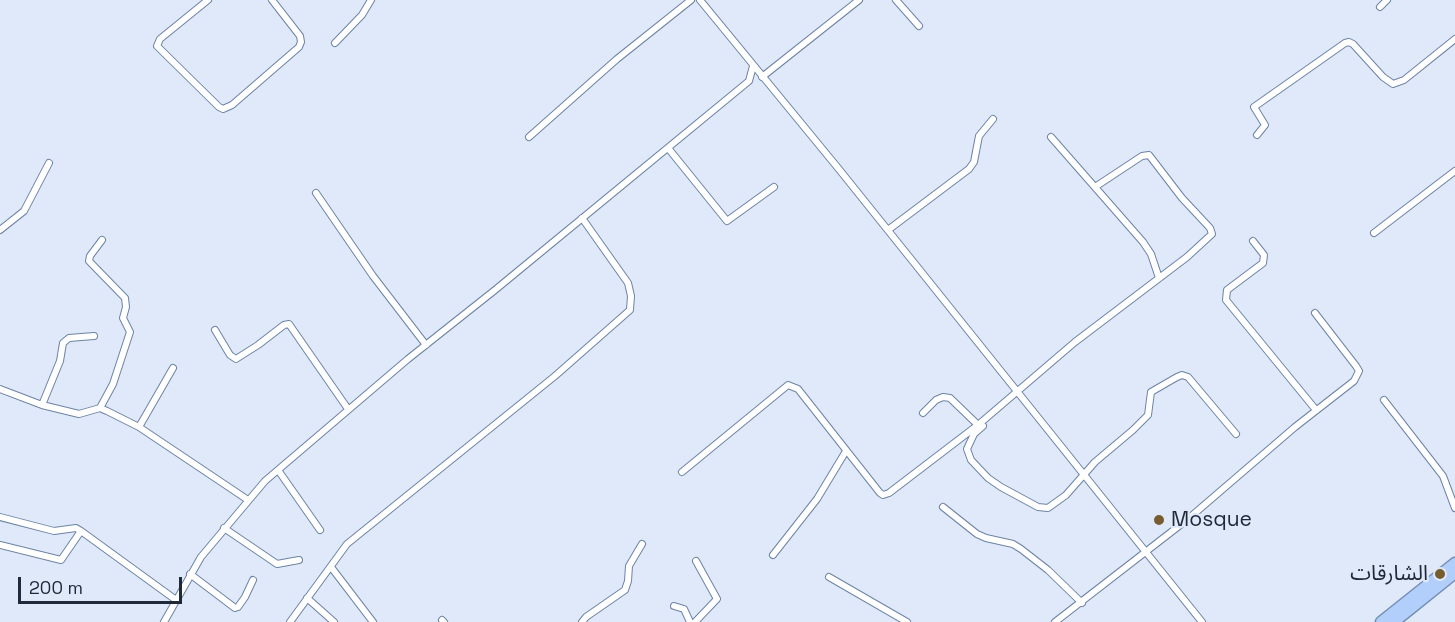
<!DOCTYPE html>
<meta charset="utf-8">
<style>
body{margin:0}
#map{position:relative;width:1455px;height:622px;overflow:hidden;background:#dfe9f9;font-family:"Space Grotesk",sans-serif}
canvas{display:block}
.scale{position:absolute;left:18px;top:577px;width:164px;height:27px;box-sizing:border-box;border:3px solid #202938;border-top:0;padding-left:8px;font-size:18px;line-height:21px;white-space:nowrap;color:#202938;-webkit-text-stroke:4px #dfe9f9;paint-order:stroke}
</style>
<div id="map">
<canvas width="1455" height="622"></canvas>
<div class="scale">200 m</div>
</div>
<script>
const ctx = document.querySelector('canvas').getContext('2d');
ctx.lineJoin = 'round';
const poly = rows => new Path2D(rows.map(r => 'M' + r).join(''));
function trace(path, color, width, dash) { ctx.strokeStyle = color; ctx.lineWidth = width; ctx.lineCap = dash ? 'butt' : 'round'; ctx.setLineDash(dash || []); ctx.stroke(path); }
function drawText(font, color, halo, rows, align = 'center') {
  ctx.font = font + ' "Space Grotesk","Noto Sans Arabic",sans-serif'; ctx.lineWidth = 4.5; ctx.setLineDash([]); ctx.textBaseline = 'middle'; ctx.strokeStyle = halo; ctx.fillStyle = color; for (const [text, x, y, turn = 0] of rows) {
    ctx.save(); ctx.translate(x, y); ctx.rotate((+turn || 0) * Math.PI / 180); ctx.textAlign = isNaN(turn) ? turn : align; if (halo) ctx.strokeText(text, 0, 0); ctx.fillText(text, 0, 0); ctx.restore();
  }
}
const minor = poly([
 [208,0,160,39,157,46,219,107,223,109,232,105,299,47,301,42,300,36,272,0],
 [700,0,838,168,1202,622],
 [896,0,919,26],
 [1380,7,1387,0],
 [335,43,362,15,371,0],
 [762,77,859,0],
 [1257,135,1265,125,1254,107,1345,43,1349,42,1353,44,1383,77,1393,84,1404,80,1455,39],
 [529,137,617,59,691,0],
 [1051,137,1143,242,1151,254,1159,278],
 [668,148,727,221,774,187],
 [316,193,373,276,426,345],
 [0,230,24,211,49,163],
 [888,230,969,169,974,162,979,136,993,119],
 [1374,233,1455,171],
 [1253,241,1264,255,1263,263,1227,290,1226,300,1316,410],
 [215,330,230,355,236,359,258,345,284,325,289,324,348,409],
 [0,389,42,405,79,414,100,408,107,411,139,427,248,500],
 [1384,400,1443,476,1455,508],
 [42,405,60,361,63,343,69,338,94,336],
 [100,408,113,384,130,332,123,318,126,307,125,298,89,261,90,256,102,240],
 [923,413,936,400,943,397,950,398,978,425],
 [983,426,974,434,967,449,971,460,988,478,1001,487,1038,507,1048,508,1066,495,1095,462,1133,430,1148,415,1151,392,1177,377,1182,375,1188,377,1236,434],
 [139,427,173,368],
 [278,470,320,530],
 [682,472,788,385,798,389,880,493,883,495,889,493,978,425,1075,342,1187,257,1212,234,1210,228,1182,198,1149,155,1142,156,1095,187],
 [943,507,977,534,986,538,1013,544,1021,549,1048,570,1082,603],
 [0,517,54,531,76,528,81,531],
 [224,528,277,564,299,560],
 [0,545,61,560,81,531,176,600],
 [773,555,817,499,846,451],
 [331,567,373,622],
 [190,574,235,608,238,607,245,597,253,580],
 [829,577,907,622],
 [307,598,334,622],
 [674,606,684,609,690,622],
 [442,620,444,622],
 [164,622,201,557,265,481,408,359,495,290,749,81,753,66],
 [290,622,347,544,555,376,630,310,631,296,628,283,582,218],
 [582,622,586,617,625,590,628,581,629,566,642,544],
 [695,622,717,599,696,561],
 [1055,622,1188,519,1295,427,1354,381,1359,371,1356,366,1315,313]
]);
const trunk = poly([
 [1381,622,1455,563],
 [1394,622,1455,573]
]);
const markers = [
 [1159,520,6,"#775c2f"],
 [1440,574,6,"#775c2f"]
];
const poiNames = [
 ["Mosque",1171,520],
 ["الشارقات",1428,574,"right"]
];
trace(minor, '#6c83a6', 8);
trace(trunk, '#738db6', 13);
trace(minor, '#fff', 6);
trace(trunk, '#b2cffb', 10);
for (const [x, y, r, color] of markers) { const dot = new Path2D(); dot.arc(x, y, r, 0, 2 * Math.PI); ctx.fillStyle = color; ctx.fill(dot); trace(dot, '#dfe9f9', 2); }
drawText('21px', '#202938', '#dfe9f9', poiNames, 'left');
</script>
